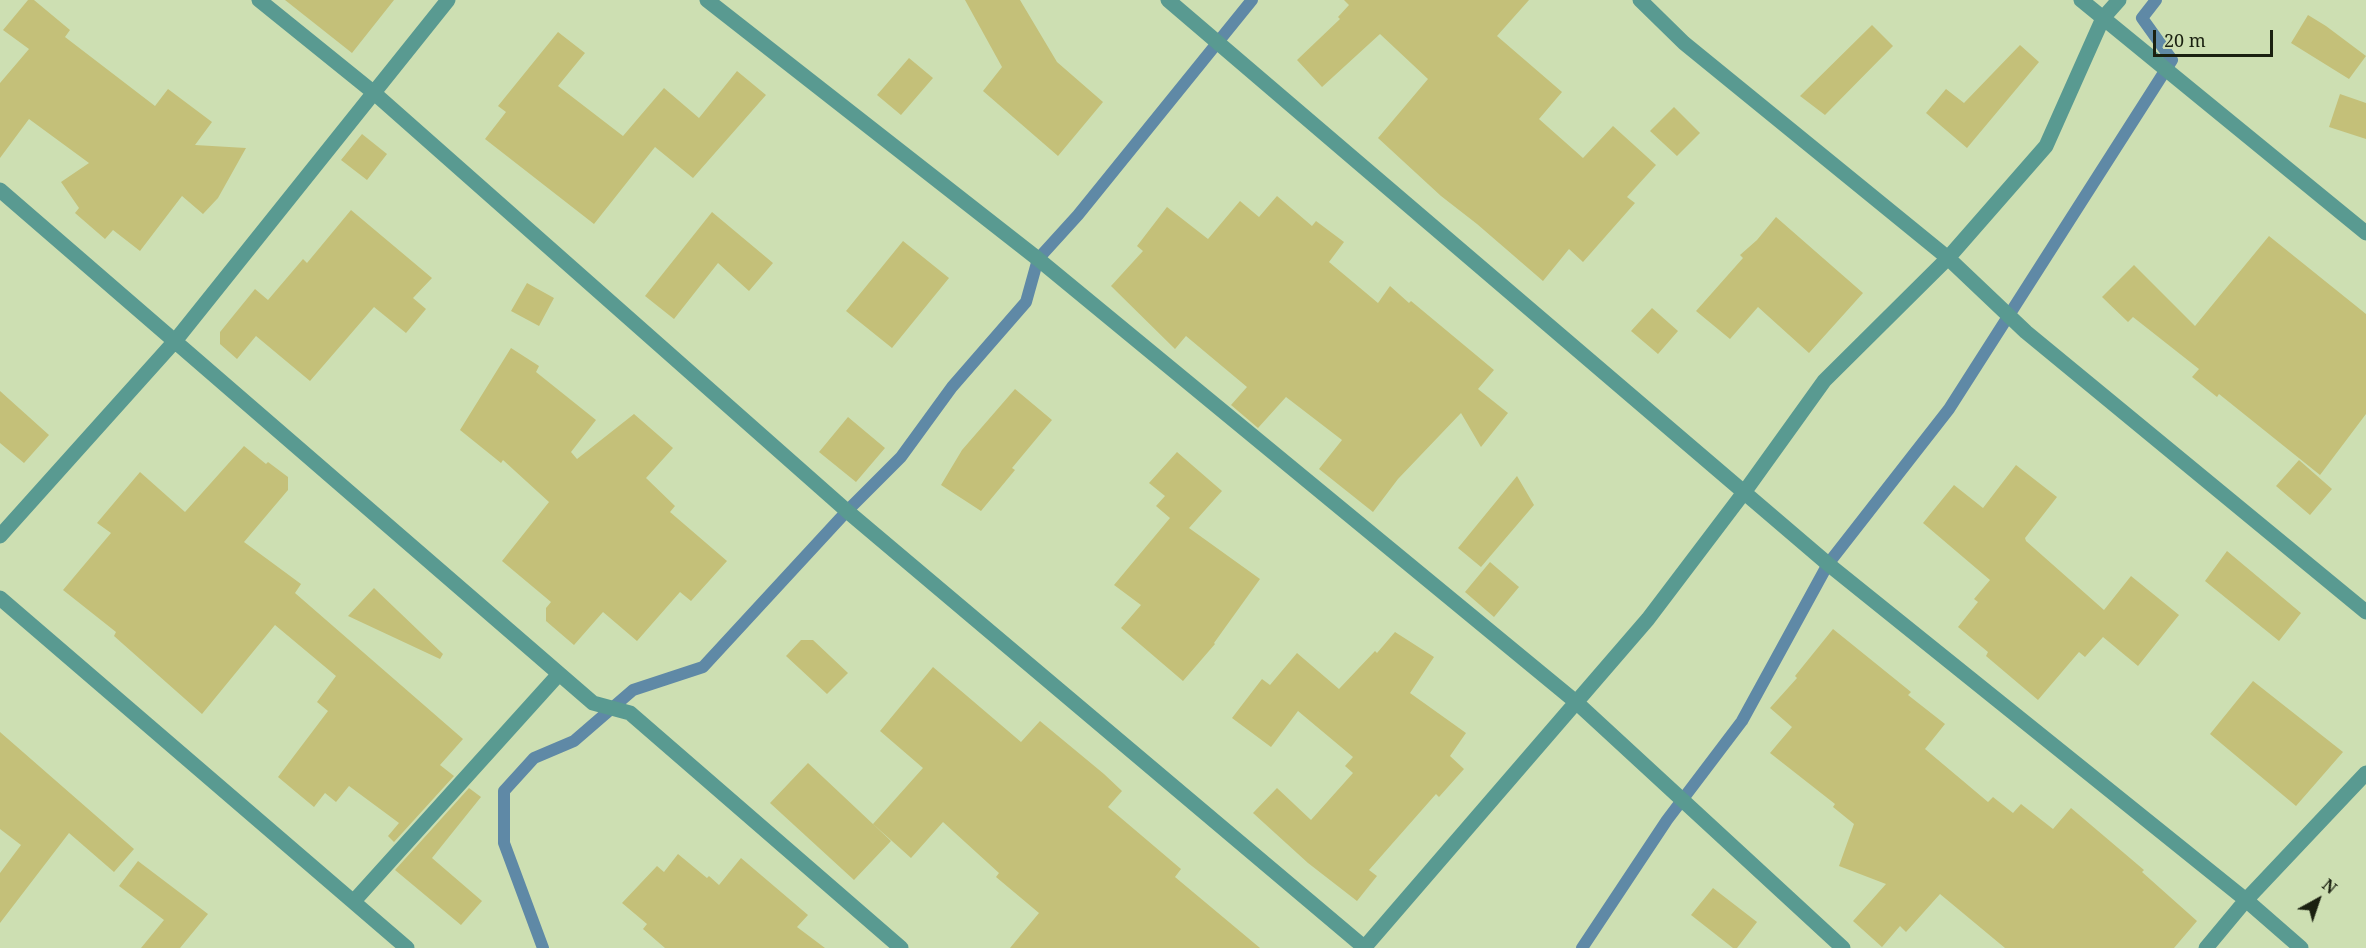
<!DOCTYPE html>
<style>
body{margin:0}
#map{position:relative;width:2366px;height:948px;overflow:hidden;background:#cddfb2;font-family:"Noto Serif",serif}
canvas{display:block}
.north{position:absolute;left:2288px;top:870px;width:60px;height:60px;-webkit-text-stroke:4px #cddfb2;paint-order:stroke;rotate:40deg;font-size:16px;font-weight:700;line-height:24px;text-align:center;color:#1a2010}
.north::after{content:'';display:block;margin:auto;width:21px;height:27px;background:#1a2010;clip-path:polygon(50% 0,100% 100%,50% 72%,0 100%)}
.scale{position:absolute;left:2153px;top:30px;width:120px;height:27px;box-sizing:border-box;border:3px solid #1a2010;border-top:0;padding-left:8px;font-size:18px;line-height:21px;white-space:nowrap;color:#1a2010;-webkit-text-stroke:4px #cddfb2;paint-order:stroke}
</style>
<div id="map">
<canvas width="2366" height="948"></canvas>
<div class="north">N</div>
<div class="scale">20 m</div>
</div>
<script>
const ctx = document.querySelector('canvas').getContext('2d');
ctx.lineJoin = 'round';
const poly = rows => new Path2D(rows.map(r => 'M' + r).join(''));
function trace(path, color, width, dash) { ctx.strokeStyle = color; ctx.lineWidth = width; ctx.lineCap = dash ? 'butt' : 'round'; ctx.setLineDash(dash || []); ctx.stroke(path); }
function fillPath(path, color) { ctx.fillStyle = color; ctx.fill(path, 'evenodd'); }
const stream = poly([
 [543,948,504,843,504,791,534,758,574,741,633,690,703,667,847,511,901,457,952,387,1026,302,1038,259,1078,215,1252,0],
 [1582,948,1667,820,1742,721,1828,564,1949,409,2172,60,2142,18,2156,0]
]);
const building = poly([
 [28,0,34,0,70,30,65,37,155,106,168,89,212,122,195,145,246,148,218,198,203,214,182,196,140,251,113,230,105,239,75,213,79,208,61,182,89,163,29,119,0,158,0,83,29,49,3,30],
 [285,0,394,0,352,53],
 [965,0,1020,0,1057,62,1103,102,1058,156,983,91,1002,67],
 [1344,0,1529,0,1497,36,1562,92,1539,119,1583,158,1613,126,1656,165,1627,197,1635,203,1583,262,1569,249,1543,281,1477,224,1441,196,1378,138,1428,79,1380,34,1322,87,1297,60,1340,19,1338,17,1349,5],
 [2308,15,2326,26,2366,56,2349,79,2291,43],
 [1872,25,1893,46,1825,115,1800,96],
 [558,32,585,53,558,86,623,136,664,88,699,118,737,71,766,95,693,178,655,147,594,224,485,139,506,112,498,106],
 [2020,45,2039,62,1967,148,1926,113,1946,89,1964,103],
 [909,58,933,78,901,115,877,95],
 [2340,94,2366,103,2366,139,2329,127],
 [1674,107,1700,133,1677,156,1650,131],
 [362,134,387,154,367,180,341,160],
 [1277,196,1312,226,1316,221,1344,242,1329,262,1378,303,1390,286,1409,303,1411,301,1494,370,1478,389,1508,413,1481,447,1461,413,1398,479,1373,512,1319,469,1342,440,1286,397,1258,428,1231,405,1247,387,1186,336,1175,349,1111,286,1143,251,1137,246,1167,207,1208,239,1240,201,1259,217],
 [351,210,432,278,413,298,426,309,406,333,374,307,310,381,256,336,237,359,220,344,220,332,255,289,268,300,303,259,307,263],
 [712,212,773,263,749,291,718,263,674,319,645,296],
 [1776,217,1863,293,1809,353,1758,307,1730,339,1696,311,1743,258,1740,255,1757,240],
 [2269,236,2366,314,2366,414,2320,475,2219,394,2217,397,2192,377,2199,369,2133,317,2128,322,2102,297,2134,265,2195,326],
 [903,241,949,278,892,348,846,311],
 [527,283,554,298,539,326,511,311],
 [1652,308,1678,331,1658,354,1631,331],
 [511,348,539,366,536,372,596,420,571,452,577,459,634,414,673,448,646,478,675,506,670,512,727,561,691,601,680,592,637,641,603,612,574,645,546,621,546,608,551,602,502,561,549,502,503,460,501,463,460,430],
 [1015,389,1052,420,1012,468,1015,470,981,511,941,485,962,450],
 [0,391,49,435,24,463,0,443],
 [848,417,885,448,856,482,819,452],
 [244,446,266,464,268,462,288,477,288,490,244,542,301,584,295,593,463,739,440,765,454,776,394,842,388,836,399,823,349,786,336,802,325,793,314,807,278,777,328,711,317,702,336,676,275,625,202,714,114,636,116,632,63,590,111,533,97,523,140,472,185,512],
 [1177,452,1222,491,1189,528,1260,579,1214,643,1215,644,1183,681,1121,628,1141,605,1114,585,1170,518,1156,506,1165,496,1149,483],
 [2299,460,2332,489,2310,515,2276,486],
 [2016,465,2057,497,2025,538,2026,541,2104,610,2131,576,2179,615,2138,666,2103,637,2085,657,2079,652,2038,700,1986,656,1988,652,1958,627,1978,602,1974,599,1990,580,1923,523,1954,485,1983,508],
 [1517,476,1534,505,1481,567,1458,548],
 [2227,551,2301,613,2279,641,2205,581],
 [1490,562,1519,587,1494,617,1465,592],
 [374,588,443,654,440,659,348,616],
 [1833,629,1911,692,1908,695,1945,724,1925,749,1988,802,1993,797,2013,813,2021,804,2053,829,2071,808,2144,870,2142,872,2197,921,2174,948,2005,948,1940,894,1906,932,1900,926,1882,947,1853,921,1886,884,1839,866,1854,824,1833,807,1835,804,1770,753,1792,727,1770,708,1797,678,1795,676],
 [1395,632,1434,657,1410,693,1466,733,1450,756,1464,769,1439,797,1436,794,1369,870,1377,876,1357,901,1308,863,1253,813,1277,788,1311,820,1353,773,1345,766,1353,757,1298,711,1271,747,1232,718,1262,679,1270,685,1297,653,1339,689,1375,651,1377,653],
 [801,640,813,640,848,673,827,694,786,656],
 [933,667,1021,742,1040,721,1104,774,1122,791,1108,807,1181,869,1175,877,1260,948,1010,948,1039,913,996,877,999,873,943,822,911,858,873,824,923,768,880,731],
 [2253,681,2343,752,2296,806,2210,734],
 [0,732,134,849,114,872,69,833,0,923,0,873,21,845,0,829],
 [808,763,891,841,854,880,770,803],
 [469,788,481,797,432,858,482,901,461,925,395,870],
 [678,854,707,878,709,876,719,885,741,858,808,915,797,927,825,948,665,948,643,929,647,924,622,903,657,866,664,872],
 [138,861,208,914,180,948,141,948,164,920,119,886],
 [1713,888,1757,922,1737,948,1733,948,1691,915]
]);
const street = poly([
 [259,0,373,92,847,511,1365,948],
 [707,0,1038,259,1576,702,1843,948],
 [1168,0,1828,564,2246,900,2301,948],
 [1640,0,1684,43,1948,258,2026,332,2366,612],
 [2081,0,2366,233],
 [0,190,593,703,630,713,901,948],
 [0,536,175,341,448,0],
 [0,598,407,948],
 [354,901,559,674],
 [1364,948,1648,619,1745,491,1824,381,1948,258,2046,146,2103,18,2119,0],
 [2206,948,2246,900,2366,773]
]);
trace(stream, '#5f89a6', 12);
fillPath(building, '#c4c079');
trace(street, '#599a91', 15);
</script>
